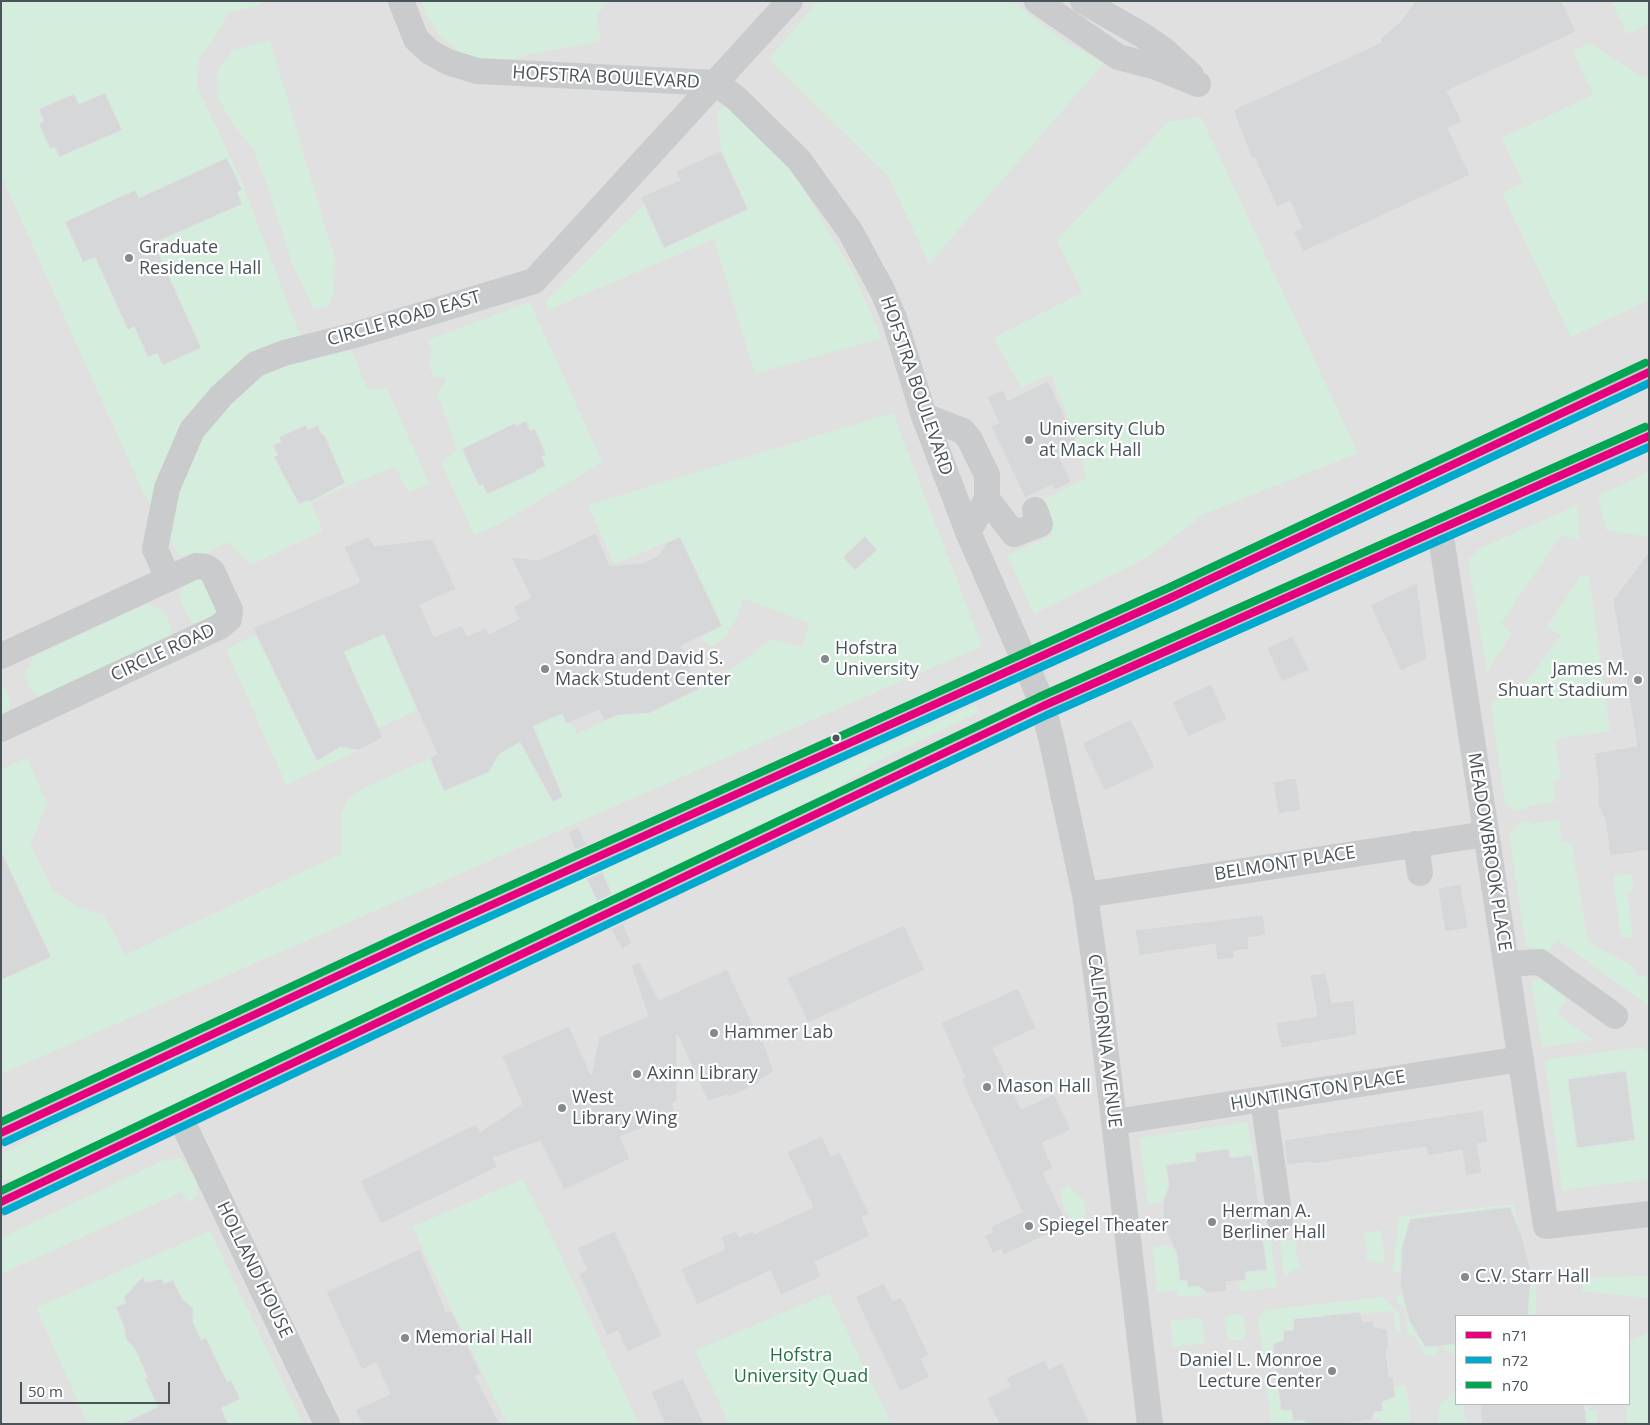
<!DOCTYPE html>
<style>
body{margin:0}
#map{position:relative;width:1650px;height:1425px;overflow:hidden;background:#efefef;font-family:"Open Sans",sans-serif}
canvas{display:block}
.frame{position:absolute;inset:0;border:2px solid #48535a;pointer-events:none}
.legend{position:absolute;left:1455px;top:1315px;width:175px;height:90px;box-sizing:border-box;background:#fff;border:1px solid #b6babd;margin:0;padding:6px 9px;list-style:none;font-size:15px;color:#48535a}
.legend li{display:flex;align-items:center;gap:10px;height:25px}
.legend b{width:25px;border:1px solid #b6babd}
.scale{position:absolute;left:20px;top:1382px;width:150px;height:22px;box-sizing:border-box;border:2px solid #48535a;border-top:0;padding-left:6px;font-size:15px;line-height:18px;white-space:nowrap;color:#48535a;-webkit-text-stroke:4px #fff;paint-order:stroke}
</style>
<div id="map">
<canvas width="1650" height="1425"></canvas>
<div class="frame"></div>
<ul class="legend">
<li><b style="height:6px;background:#e5007d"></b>n71</li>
<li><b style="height:6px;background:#00a9ce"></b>n72</li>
<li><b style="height:6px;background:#00a651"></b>n70</li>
</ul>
<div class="scale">50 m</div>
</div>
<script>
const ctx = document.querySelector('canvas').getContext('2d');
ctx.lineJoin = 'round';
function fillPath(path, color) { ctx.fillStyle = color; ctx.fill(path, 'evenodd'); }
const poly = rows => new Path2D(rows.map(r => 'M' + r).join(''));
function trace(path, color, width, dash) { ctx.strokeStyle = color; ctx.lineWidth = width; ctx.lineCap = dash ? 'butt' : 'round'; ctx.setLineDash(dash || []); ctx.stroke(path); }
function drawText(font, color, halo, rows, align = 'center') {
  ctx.font = font + ' "Open Sans",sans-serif'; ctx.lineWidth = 4.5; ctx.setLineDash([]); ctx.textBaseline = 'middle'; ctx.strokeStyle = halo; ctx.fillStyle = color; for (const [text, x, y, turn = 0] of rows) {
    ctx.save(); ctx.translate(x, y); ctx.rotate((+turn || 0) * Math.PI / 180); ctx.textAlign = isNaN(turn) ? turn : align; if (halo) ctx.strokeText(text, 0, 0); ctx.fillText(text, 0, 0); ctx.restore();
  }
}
const education = poly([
 [1,1,1649,1,1649,1424,1,1424],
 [1456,1316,1629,1316,1629,1404,1456,1404]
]);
const green = poly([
 [1,1,265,1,255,7,229,12,212,42,199,58,197,86,242,182,294,320,307,346,345,346,353,354,368,390,387,388,429,484,408,492,395,467,346,486,311,503,323,531,250,565,229,542,196,558,178,554,142,490,1,175],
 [422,1,609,1,597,15,600,41,526,55,507,62,488,61,462,53,440,36,426,15],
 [818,1,1011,1,1067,43,1104,63,929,264,888,176,769,59],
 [1611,1,1649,1,1649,24,1627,34],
 [270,41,335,259,333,295,327,307,314,309,293,266,267,185,253,149,235,127,218,98,217,71,233,50],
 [1590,43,1644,78,1649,76,1649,300,1571,337,1502,193,1523,183,1502,138,1593,95,1573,51],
 [731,102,790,166,852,271,882,338,755,374,714,239,548,310,546,301,644,204,664,248,748,210,721,151,717,113],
 [1201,117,1358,453,1204,514,1145,559,1034,614,1007,555,1053,535,1040,509,1040,501,1086,478,1080,449,1051,374,1021,388,994,338,1083,292,1057,240,1168,122],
 [530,302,602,462,505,521,474,535,441,462,457,449,437,393,445,382,445,377,435,378,429,367,432,352,428,340],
 [893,413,982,646,1,1074,1,769,27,758,47,803,30,845,53,891,78,907,104,915,125,955,341,854,341,814,348,799,356,792,430,758,445,791,489,772,499,754,516,734,562,714,567,724,571,722,577,734,618,715,649,713,660,709,656,698,663,696,667,705,699,689,698,685,734,667,772,639,802,647,809,623,743,598,738,617,723,640,713,646,702,640,680,537,614,564,588,505],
 [1649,472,1649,537,1606,530,1598,496],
 [1577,505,1580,540,1561,535,1501,624,1512,633,1487,672,1468,560,1479,549],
 [1582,574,1589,577,1610,731,1555,739,1561,779,1553,781,1556,801,1527,806,1527,809,1516,811,1505,803,1491,705,1508,684,1517,693,1561,636,1547,627],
 [203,578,226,613,195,628,180,600,180,593,187,583],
 [144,605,151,605,164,611,171,626,170,637,40,698,30,689,25,675,33,657],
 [384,634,418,710,378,728,344,652],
 [257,635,317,760,340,747,358,750,286,785,226,649],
 [1,684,7,690,10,704,6,718,1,722],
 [975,705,979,712,876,762,802,811,87,1146,16,1179,1,1180,1,1154,167,1071,402,959],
 [1559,820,1562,843,1571,842,1588,942,1633,966,1637,976,1647,975,1649,1006,1557,940,1546,954,1526,946,1509,834,1520,823,1530,821,1531,824],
 [1632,874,1634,890,1627,891,1633,937,1621,938,1613,876],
 [1544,979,1566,1000,1558,1014,1593,1040,1542,1047,1531,982],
 [1641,1047,1649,1052,1649,1179,1562,1190,1545,1060],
 [1247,1122,1257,1171,1254,1171,1252,1155,1230,1158,1229,1149,1195,1153,1196,1161,1166,1165,1169,1186,1163,1202,1148,1204,1139,1138],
 [180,1158,196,1180,197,1196,189,1203,181,1192,1,1274,1,1238,162,1161],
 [523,1179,548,1228,639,1424,507,1424,412,1227],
 [1068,1186,1084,1200,1085,1221,1078,1226,1064,1211,1061,1190],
 [1513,1204,1523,1239,1510,1207,1410,1219,1402,1247,1401,1272,1393,1272,1399,1217],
 [1269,1226,1277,1287,1240,1291,1239,1281,1246,1280,1245,1272,1266,1269,1261,1227],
 [1381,1229,1385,1264,1366,1259,1367,1245,1363,1234],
 [210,1231,303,1424,88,1424,36,1308],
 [1280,1238,1297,1242,1296,1253,1300,1267,1284,1276],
 [1171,1245,1177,1254,1180,1281,1187,1280,1188,1287,1198,1286,1203,1290,1204,1295,1178,1297,1177,1290,1157,1292,1153,1247],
 [1649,1276,1649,1298,1582,1291,1582,1278],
 [1530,1283,1537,1284,1535,1316,1528,1316],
 [829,1293,890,1421,885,1424,729,1424,695,1351],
 [1396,1295,1403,1295,1409,1320,1425,1347,1438,1346,1437,1355,1425,1355,1416,1337,1408,1335,1405,1309,1398,1302],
 [1383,1297,1399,1314,1401,1332,1396,1333,1394,1311,1294,1319,1293,1330,1283,1331,1284,1340,1273,1344,1275,1365,1272,1367,1264,1366,1258,1318,1266,1310],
 [1243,1314,1246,1339,1228,1341,1225,1316],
 [1202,1318,1205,1343,1173,1347,1171,1321],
 [1649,1333,1649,1424,1627,1424,1629,1341],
 [1456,1344,1456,1355,1444,1349,1444,1345],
 [1394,1386,1406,1386,1411,1420,1406,1424,1381,1424,1380,1418,1373,1419,1374,1412,1383,1411,1382,1402,1395,1397],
 [1273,1387,1278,1389,1281,1410,1292,1410,1293,1421,1304,1420,1305,1424,1271,1424,1267,1389],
 [1456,1392,1456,1404,1462,1404,1467,1424,1439,1424,1439,1404],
 [1584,1404,1588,1404,1589,1410,1597,1410,1597,1423,1587,1424]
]);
const building = poly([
 [1415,1,1562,1,1576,32,1447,91,1462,122,1448,128,1470,175,1303,252,1294,232,1302,228,1290,201,1277,207,1254,157,1252,159,1233,110,1382,42,1380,39,1401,21,1415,1],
 [105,93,122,130,59,157,55,147,50,149,39,124,44,121,39,109,74,94,79,104,105,93],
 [721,151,748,209,664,248,641,197,680,180,676,171,721,151],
 [227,158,242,190,237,192,242,204,154,243,201,348,163,365,157,353,148,357,134,326,128,330,95,257,83,262,65,222,135,190,139,198,227,158],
 [1048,381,1080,449,1060,458,1071,482,1054,490,1052,485,1025,498,991,426,999,423,987,397,1003,390,1008,400,1048,381],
 [526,421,530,431,535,429,546,455,541,457,546,466,536,470,536,472,487,494,483,484,479,486,462,449,515,423,516,426,526,421],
 [306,425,308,430,318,425,322,435,324,434,345,483,310,502,309,500,299,504,274,457,278,455,273,445,281,442,279,437,306,425],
 [596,533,610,566,642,563,659,555,666,543,680,537,722,626,681,646,699,689,649,713,618,715,604,721,599,710,567,724,562,714,533,726,563,797,553,802,520,742,499,754,489,772,444,791,430,758,437,754,384,634,344,652,383,738,358,750,340,747,317,761,253,628,360,582,344,547,369,536,374,546,433,539,456,589,420,605,434,637,462,625,467,636,486,628,489,634,519,619,513,606,531,598,511,557,539,560,596,533],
 [865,536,877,550,855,570,843,557,865,536],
 [1649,552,1649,850,1610,856,1605,819,1598,805,1598,781,1594,753,1637,746,1613,600,1649,552],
 [1417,583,1427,659,1401,671,1370,605,1417,583],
 [1293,636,1309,670,1282,682,1267,648,1293,636],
 [1211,684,1227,719,1188,737,1172,702,1211,684],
 [1131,719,1155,767,1105,791,1082,743,1131,719],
 [1296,778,1301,810,1278,814,1273,782,1296,778],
 [578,827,587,845,575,850,568,832,578,827],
 [1,851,51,957,1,980,1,851],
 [602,872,612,894,597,901,587,879,602,872],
 [1461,884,1468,928,1445,932,1438,888,1461,884],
 [1263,915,1266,935,1248,938,1249,949,1234,951,1235,958,1217,960,1215,944,1139,956,1135,930,1263,915],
 [623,923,632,944,622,949,611,929,623,923],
 [904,925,925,970,808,1023,787,978,904,925],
 [639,962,659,1000,727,969,761,1042,763,1041,774,1071,760,1080,760,1083,729,1097,728,1095,708,1101,677,1034,677,1100,672,1104,676,1114,620,1137,630,1159,564,1190,540,1141,493,1158,498,1167,381,1224,360,1181,476,1124,480,1132,522,1104,502,1056,569,1026,591,1075,599,1037,648,1016,631,965,639,962],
 [1326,973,1332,1003,1354,1000,1357,1035,1281,1048,1276,1023,1317,1016,1310,975,1326,973],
 [1018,988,1036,1028,993,1048,1021,1109,1054,1094,1071,1130,1042,1143,1053,1168,1043,1173,1068,1225,1003,1255,1001,1249,993,1253,984,1236,993,1232,990,1227,1022,1212,961,1079,965,1077,941,1023,1018,988],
 [1626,1071,1635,1140,1577,1148,1568,1079,1626,1071],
 [1483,1110,1488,1142,1477,1144,1482,1173,1466,1176,1462,1150,1428,1156,1426,1147,1312,1164,1312,1162,1287,1165,1284,1140,1483,1110],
 [822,1136,831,1156,840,1152,869,1214,862,1217,870,1236,815,1262,821,1277,781,1295,770,1271,697,1305,681,1269,725,1249,721,1237,736,1231,739,1237,753,1231,754,1234,813,1207,787,1152,822,1136],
 [1229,1149,1230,1158,1252,1155,1267,1270,1245,1272,1246,1280,1226,1282,1227,1291,1208,1293,1198,1286,1188,1287,1187,1280,1180,1281,1177,1254,1166,1231,1163,1217,1163,1202,1169,1186,1166,1165,1196,1161,1195,1153,1229,1149],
 [1510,1207,1523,1239,1531,1271,1528,1316,1456,1316,1456,1344,1425,1347,1409,1320,1400,1285,1402,1247,1410,1219,1510,1207],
 [615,1231,662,1336,627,1352,618,1331,607,1336,579,1274,587,1270,577,1248,615,1231],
 [420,1249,446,1312,451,1310,481,1374,475,1376,500,1424,362,1424,355,1410,390,1394,376,1363,362,1370,326,1292,420,1249],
 [143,1277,145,1282,162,1279,164,1284,173,1280,182,1299,193,1308,193,1322,201,1340,206,1338,227,1382,231,1380,240,1399,221,1408,228,1424,122,1424,158,1407,145,1379,148,1378,135,1349,126,1339,124,1326,116,1307,126,1303,124,1297,143,1277],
 [884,1283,893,1301,901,1297,929,1355,921,1359,930,1377,900,1391,855,1297,884,1283],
 [1360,1312,1363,1322,1373,1321,1374,1327,1387,1329,1389,1348,1386,1350,1389,1376,1393,1377,1395,1397,1382,1402,1383,1411,1374,1412,1372,1420,1342,1424,1305,1424,1304,1420,1293,1421,1292,1410,1281,1410,1273,1344,1284,1340,1283,1331,1293,1330,1294,1319,1360,1312],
 [1045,1360,1049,1369,1062,1363,1090,1424,999,1424,987,1398,1010,1387,1006,1378,1045,1360],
 [683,1378,704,1424,665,1424,651,1392,683,1378],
 [1480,1404,1584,1404,1587,1424,1482,1424,1480,1404]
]);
const minor = poly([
 [401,1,416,39,430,52,448,62,477,71,716,83,736,98,799,160,850,231,882,290,894,318,924,416,968,532,1026,664,1043,706,1052,742,1085,895,1098,987,1150,1424],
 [1037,1,1118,57,1156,67,1198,84],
 [1083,1,1142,35,1164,50,1191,75],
 [924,416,963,431,970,440,987,475,987,499,968,532],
 [987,499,1014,534,1040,524,1035,510],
 [1440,530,1546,1226,1649,1214],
 [168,578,155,549,167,488,192,430,221,396,256,364,284,353,355,335,534,281,790,1],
 [1,656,196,566,206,567,212,571,230,610,229,619,219,627,1,729],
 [1416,844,1420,873],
 [1085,895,1486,834],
 [1506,964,1540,962,1615,1016],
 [1263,1099,1280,1220],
 [180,1117,327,1424],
 [1115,1122,1521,1059]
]);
const major = poly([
 [1,1133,425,935,1172,597,1649,372],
 [1,1202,1043,706,1649,436]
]);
const bus1 = poly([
 [1,1133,425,935,1172,597,1649,372],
 [1,1202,1043,706,1649,436]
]);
const bus2 = poly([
 [5,1142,429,944,1176,606,1649,383],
 [5,1211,1047,715,1649,447]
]);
const bus3 = poly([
 [1,1122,421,926,1168,588,1645,363],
 [1,1191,1039,697,1645,427]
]);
const markers = [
 [129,258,5,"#828a8e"],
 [1029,440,5,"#828a8e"],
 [825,659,5,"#828a8e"],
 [545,669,5,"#828a8e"],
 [1638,680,5,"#828a8e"],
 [836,738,4.5,"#48535a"],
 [714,1033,5,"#828a8e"],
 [637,1074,5,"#828a8e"],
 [987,1087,5,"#828a8e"],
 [562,1108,5,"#828a8e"],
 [1212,1222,5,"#828a8e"],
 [1029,1226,5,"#828a8e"],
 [1465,1277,5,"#828a8e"],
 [405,1338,5,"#828a8e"],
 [1332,1371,5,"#828a8e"]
];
const streetNames = [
 ["HOFSTRA BOULEVARD",606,78,3],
 ["CIRCLE ROAD EAST",404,319,-16],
 ["HOFSTRA BOULEVARD",916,386,71],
 ["CIRCLE ROAD",163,653,-25],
 ["MEADOWBROOK PLACE",1489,852,81],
 ["BELMONT PLACE",1285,864,-9],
 ["CALIFORNIA AVENUE",1104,1041,83],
 ["HUNTINGTON PLACE",1318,1091,-9],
 ["HOLLAND HOUSE",254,1270,64]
];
const poiNames = [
 ["Graduate",139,248],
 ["Residence Hall",139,269],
 ["University Club",1039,430],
 ["at Mack Hall",1039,451],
 ["Hofstra",835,649],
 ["University",835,670],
 ["Sondra and David S.",555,659],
 ["Mack Student Center",555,680],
 ["James M.",1628,670,"right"],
 ["Shuart Stadium",1628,691,"right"],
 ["Hammer Lab",724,1033],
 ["Axinn Library",647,1074],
 ["Mason Hall",997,1087],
 ["West",572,1098],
 ["Library Wing",572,1119],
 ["Herman A.",1222,1212],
 ["Berliner Hall",1222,1233],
 ["Spiegel Theater",1039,1226],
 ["C.V. Starr Hall",1475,1277],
 ["Memorial Hall",415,1338],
 ["Daniel L. Monroe",1322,1361,"right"],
 ["Lecture Center",1322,1382,"right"]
];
const parkNames = [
 ["Hofstra",801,1356],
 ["University Quad",801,1377]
];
fillPath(education, '#e1e0e0');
fillPath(green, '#d5eddc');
fillPath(building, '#d5d7d8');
trace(building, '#e0e1e2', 1);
trace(minor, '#c9cbcd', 26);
trace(major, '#c5c9cb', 28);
trace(bus1, '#e5007d', 8);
trace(bus2, '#00a9ce', 8);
trace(bus3, '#00a651', 8);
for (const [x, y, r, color] of markers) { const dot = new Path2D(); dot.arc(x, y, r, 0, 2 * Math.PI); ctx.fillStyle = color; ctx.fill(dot); trace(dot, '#fff', 2); }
drawText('18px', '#48535a', '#fff', streetNames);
drawText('18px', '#48535a', '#fff', poiNames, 'left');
drawText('18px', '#1f7542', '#fff', parkNames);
</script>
